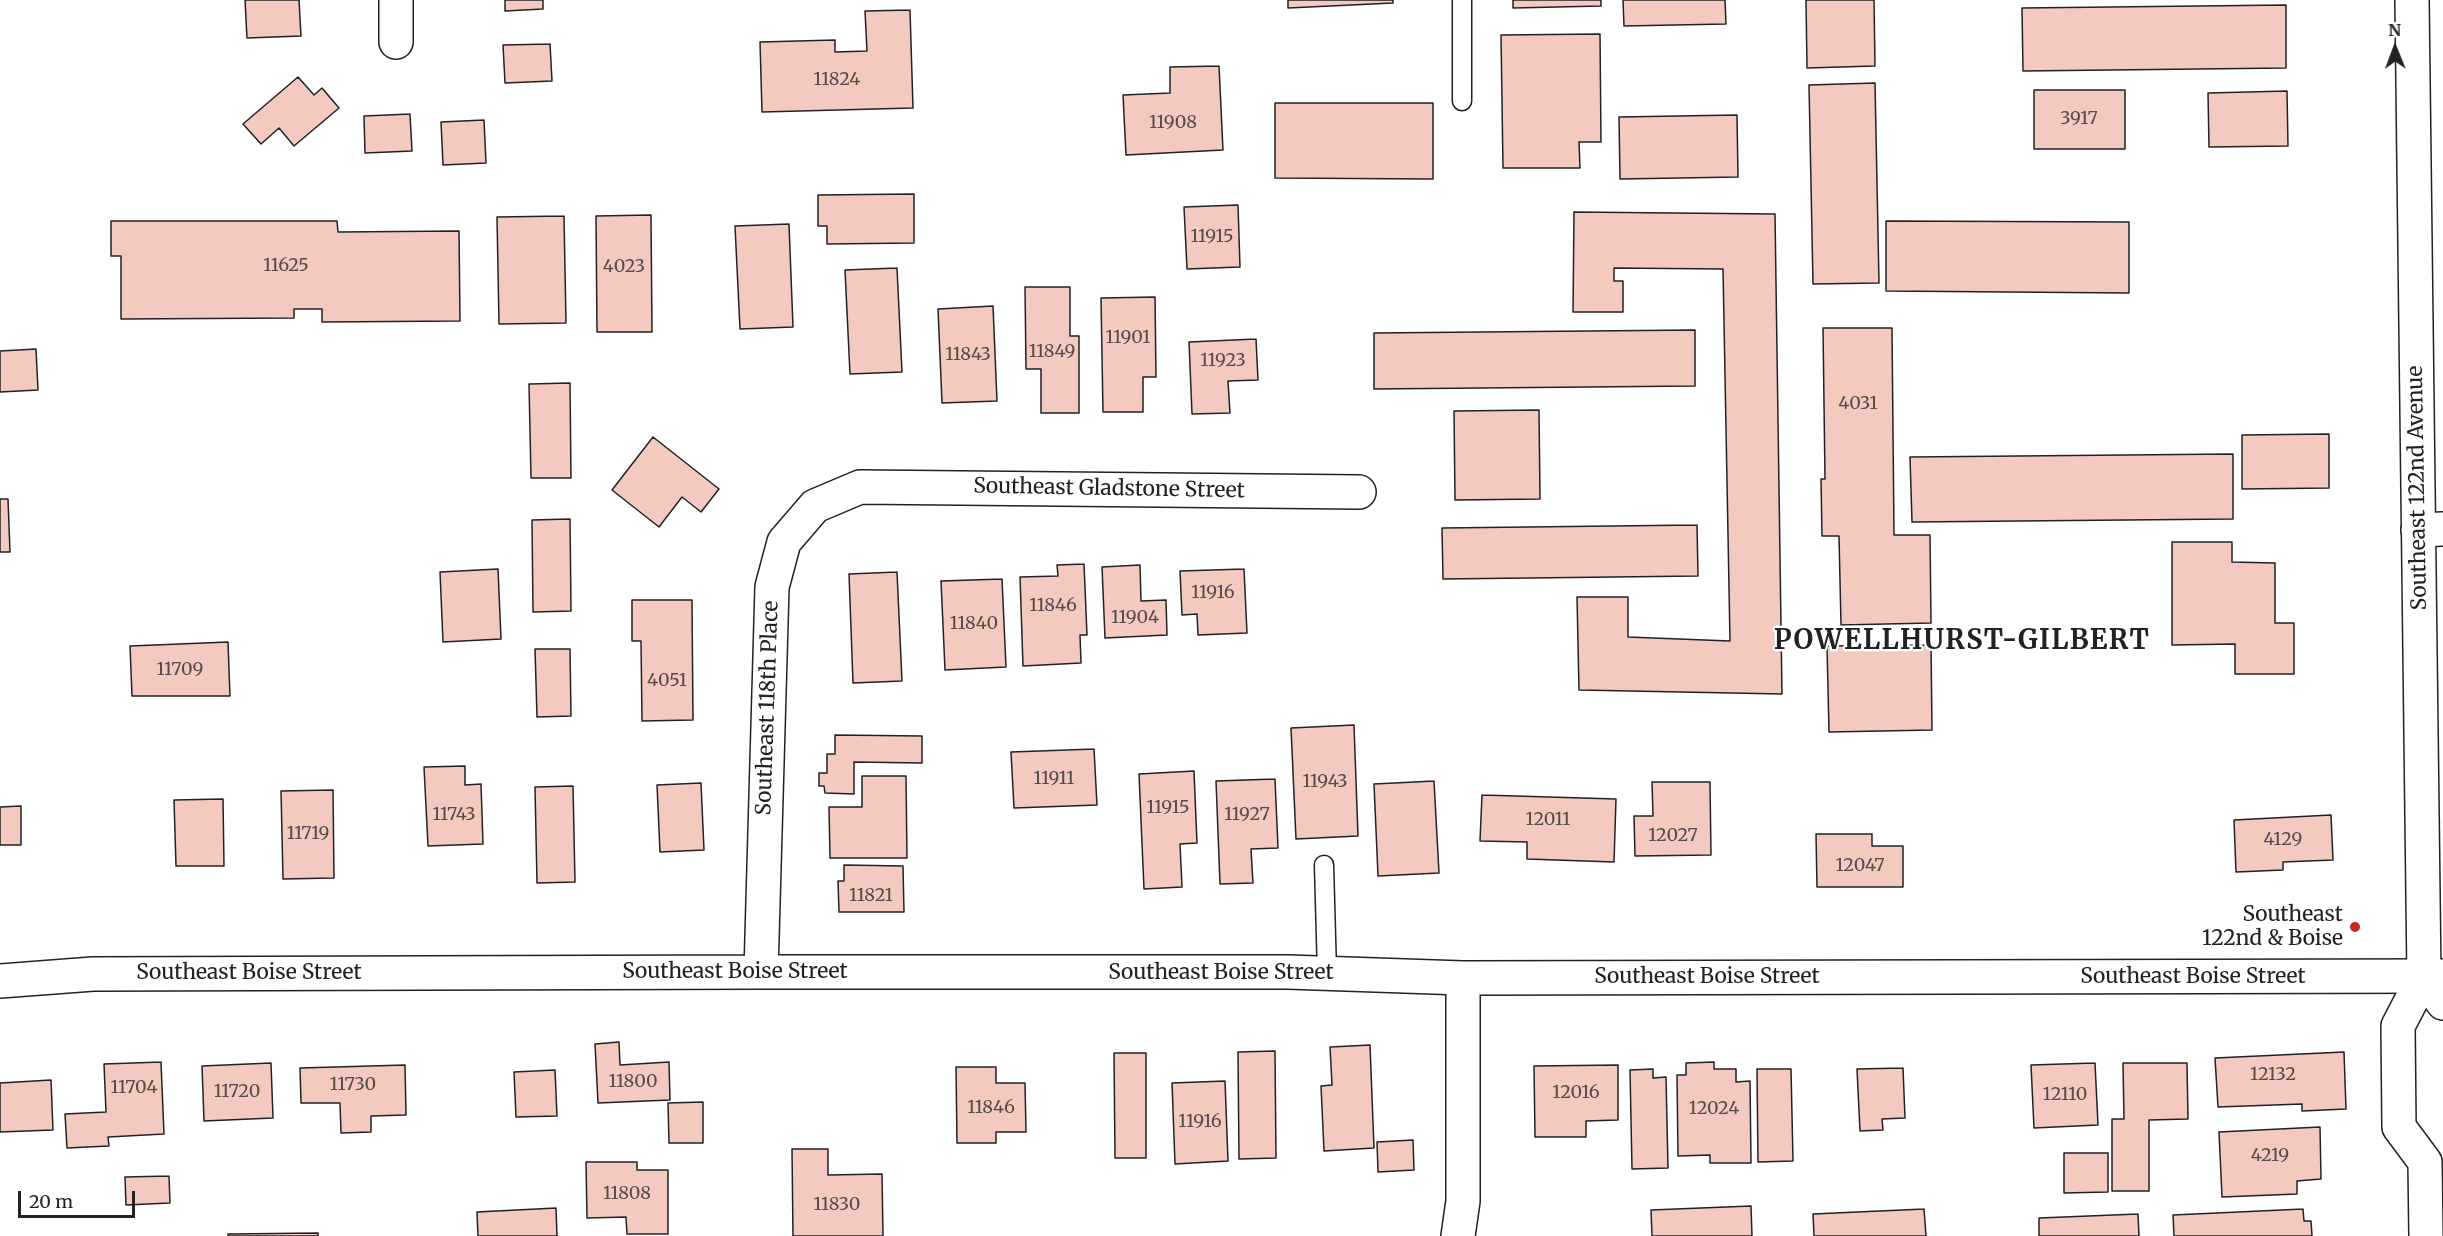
<!DOCTYPE html>
<style>
body{margin:0}
#map{position:relative;width:2443px;height:1236px;overflow:hidden;background:#fff;font-family:Merriweather,serif}
canvas{display:block}
.north{position:absolute;left:2365px;top:18px;width:60px;height:60px;-webkit-text-stroke:4px #fff;paint-order:stroke;rotate:359deg;font-size:16px;font-weight:700;line-height:24px;text-align:center;color:#222}
.north::after{content:'';display:block;margin:auto;width:21px;height:27px;background:#222;clip-path:polygon(50% 0,100% 100%,50% 72%,0 100%)}
.scale{position:absolute;left:18px;top:1191px;width:117px;height:27px;box-sizing:border-box;border:3px solid #222;border-top:0;padding-left:8px;font-size:18px;line-height:21px;white-space:nowrap;color:#222;-webkit-text-stroke:4px #fff;paint-order:stroke}
</style>
<div id="map">
<canvas width="2443" height="1236"></canvas>
<div class="north">N</div>
<div class="scale">20 m</div>
</div>
<script>
const ctx = document.querySelector('canvas').getContext('2d');
ctx.lineJoin = 'round';
function fillPath(path, color) { ctx.fillStyle = color; ctx.fill(path, 'evenodd'); }
const poly = rows => new Path2D(rows.map(r => 'M' + r).join(''));
function trace(path, color, width, dash) { ctx.strokeStyle = color; ctx.lineWidth = width; ctx.lineCap = dash ? 'butt' : 'round'; ctx.setLineDash(dash || []); ctx.stroke(path); }
function drawText(font, color, halo, rows, align = 'center') {
  ctx.font = font + ' Merriweather,serif'; ctx.lineWidth = 4.5; ctx.setLineDash([]); ctx.textBaseline = 'middle'; ctx.strokeStyle = halo; ctx.fillStyle = color; for (const [text, x, y, turn = 0] of rows) {
    ctx.save(); ctx.translate(x, y); ctx.rotate((+turn || 0) * Math.PI / 180); ctx.textAlign = isNaN(turn) ? turn : align; if (halo) ctx.strokeText(text, 0, 0); ctx.fillText(text, 0, 0); ctx.restore();
  }
}
const building = poly([
 [245,0,299,0,301,36,247,38,245,0],
 [505,0,543,0,543,9,505,11,505,0],
 [1288,0,1393,0,1393,3,1288,8,1288,0],
 [1513,0,1601,0,1601,6,1513,8,1513,0],
 [1623,0,1725,0,1726,24,1624,26,1623,0],
 [1806,0,1874,0,1875,66,1807,68,1806,0],
 [2286,5,2286,68,2023,71,2022,8,2286,5],
 [910,10,913,108,762,112,760,42,835,40,835,52,867,51,865,11,910,10],
 [1600,34,1601,142,1579,142,1580,168,1503,168,1501,35,1600,34],
 [550,44,552,81,505,83,503,45,550,44],
 [1219,66,1223,150,1126,155,1123,95,1170,93,1170,67,1219,66],
 [298,77,314,95,322,88,339,108,294,146,279,128,261,144,243,124,298,77],
 [1875,83,1879,283,1813,284,1809,85,1875,83],
 [2034,90,2125,90,2125,149,2034,149,2034,90],
 [2287,91,2288,146,2209,147,2208,93,2287,91],
 [1275,103,1433,103,1433,179,1275,178,1275,103],
 [410,114,412,151,365,153,364,116,410,114],
 [1737,115,1738,177,1620,179,1619,117,1737,115],
 [484,120,486,163,443,165,441,122,484,120],
 [914,194,914,243,827,244,827,226,818,226,818,195,914,194],
 [1238,205,1240,267,1187,269,1184,207,1238,205],
 [1574,212,1775,214,1782,694,1579,690,1577,597,1628,597,1628,637,1730,641,1723,269,1614,268,1614,281,1623,281,1623,312,1573,312,1574,212],
 [651,215,652,332,597,332,596,216,651,215],
 [564,216,566,323,499,324,497,217,564,216],
 [111,221,337,221,338,232,459,231,460,321,322,322,322,309,294,309,294,318,121,319,121,256,111,256,111,221],
 [1886,221,2129,222,2129,293,1886,291,1886,221],
 [789,224,793,327,740,329,735,226,789,224],
 [897,268,902,372,850,374,845,270,897,268],
 [1025,287,1070,287,1070,336,1079,336,1079,413,1041,413,1041,369,1026,369,1025,287],
 [1155,297,1156,377,1143,377,1143,412,1103,412,1101,298,1155,297],
 [993,306,997,401,942,403,938,309,993,306],
 [1823,328,1892,328,1894,535,1930,535,1931,623,1841,625,1839,536,1822,536,1821,479,1825,479,1823,328],
 [1695,330,1695,386,1374,389,1374,333,1695,330],
 [1256,339,1258,380,1228,381,1230,413,1192,414,1189,342,1256,339],
 [36,349,38,390,0,392,0,351,36,349],
 [570,383,571,478,531,478,529,384,570,383],
 [1539,410,1540,499,1455,500,1454,411,1539,410],
 [2329,434,2329,488,2242,489,2242,435,2329,434],
 [653,437,719,489,701,512,682,497,659,527,612,490,653,437],
 [2233,454,2233,519,1912,522,1910,457,2233,454],
 [0,499,8,499,10,552,0,552,0,499],
 [570,519,571,611,533,612,532,520,570,519],
 [1697,525,1698,576,1443,579,1442,528,1697,525],
 [2172,542,2232,542,2232,562,2275,563,2275,623,2294,623,2294,674,2235,674,2235,644,2172,645,2172,542],
 [1084,564,1087,635,1080,635,1081,663,1023,666,1020,577,1058,576,1057,565,1084,564],
 [1140,565,1141,601,1166,600,1167,635,1105,638,1102,567,1140,565],
 [498,569,501,639,443,642,440,572,498,569],
 [1244,569,1247,633,1198,635,1197,614,1182,615,1180,571,1244,569],
 [897,572,902,681,853,683,849,574,897,572],
 [1002,579,1006,667,945,670,941,581,1002,579],
 [632,600,692,600,693,720,642,721,641,641,632,641,632,600],
 [228,642,230,696,132,696,130,646,228,642],
 [1931,645,1932,730,1829,732,1827,646,1931,645],
 [535,649,570,649,571,716,537,717,535,649],
 [1354,725,1358,836,1296,839,1291,728,1354,725],
 [835,735,922,736,922,763,854,762,854,794,825,793,824,786,819,786,819,773,827,773,827,754,835,754,835,735],
 [1094,749,1097,805,1014,808,1011,752,1094,749],
 [465,766,465,785,481,784,483,844,428,846,424,767,465,766],
 [1194,771,1197,843,1180,844,1182,887,1144,889,1139,774,1194,771],
 [862,776,906,776,907,858,830,858,829,807,862,807,862,776],
 [1275,779,1278,848,1251,849,1253,883,1220,884,1216,781,1275,779],
 [1434,781,1439,873,1378,876,1374,784,1434,781],
 [1652,782,1710,782,1711,855,1635,856,1634,816,1653,816,1652,782],
 [701,783,704,850,660,852,657,785,701,783],
 [573,786,575,882,537,883,535,787,573,786],
 [333,790,334,878,283,879,281,791,333,790],
 [1482,795,1616,799,1614,862,1527,859,1527,842,1480,841,1482,795],
 [223,799,224,866,176,866,174,800,223,799],
 [21,806,21,845,0,845,0,807,21,806],
 [2331,815,2333,860,2283,862,2283,870,2236,872,2234,820,2331,815],
 [1816,834,1872,834,1872,846,1903,846,1903,887,1817,887,1816,834],
 [844,865,903,866,904,912,839,912,838,881,844,881,844,865],
 [619,1042,620,1065,669,1062,670,1100,598,1103,595,1044,619,1042],
 [1370,1045,1374,1148,1324,1151,1321,1086,1332,1085,1330,1047,1370,1045],
 [1275,1051,1276,1158,1239,1159,1238,1052,1275,1051],
 [2344,1052,2346,1109,2302,1111,2302,1104,2218,1107,2215,1058,2344,1052],
 [1114,1053,1146,1053,1146,1158,1115,1158,1114,1053],
 [161,1062,164,1134,108,1137,109,1146,67,1148,65,1114,106,1112,104,1064,161,1062],
 [1714,1062,1714,1069,1736,1069,1736,1082,1750,1081,1751,1163,1710,1163,1710,1155,1678,1156,1677,1075,1686,1075,1686,1063,1714,1062],
 [271,1063,273,1118,204,1121,202,1066,271,1063],
 [2095,1063,2098,1125,2034,1128,2031,1065,2095,1063],
 [2123,1063,2187,1063,2188,1119,2149,1120,2149,1191,2112,1191,2112,1119,2124,1119,2123,1063],
 [405,1065,406,1115,371,1116,371,1132,341,1133,340,1103,301,1103,300,1068,405,1065],
 [1618,1065,1618,1120,1586,1121,1586,1137,1535,1137,1534,1066,1618,1065],
 [956,1067,996,1067,996,1083,1025,1083,1026,1132,996,1132,996,1143,957,1143,956,1067],
 [1903,1068,1905,1118,1882,1119,1883,1130,1860,1131,1857,1069,1903,1068],
 [1653,1069,1653,1078,1666,1077,1668,1168,1632,1169,1630,1070,1653,1069],
 [1757,1069,1791,1069,1793,1161,1758,1162,1757,1069],
 [555,1070,557,1116,516,1117,514,1072,555,1070],
 [51,1080,53,1130,0,1132,0,1083,51,1080],
 [1225,1081,1228,1161,1175,1164,1172,1083,1225,1081],
 [703,1102,703,1143,669,1143,668,1103,703,1102],
 [2320,1127,2321,1179,2297,1181,2297,1194,2222,1197,2219,1132,2320,1127],
 [1413,1140,1414,1170,1378,1172,1377,1142,1413,1140],
 [792,1149,828,1149,828,1175,882,1174,883,1236,793,1236,792,1149],
 [2064,1153,2108,1153,2108,1192,2064,1193,2064,1153],
 [586,1162,637,1162,637,1170,668,1170,668,1234,627,1234,626,1217,587,1218,586,1162],
 [169,1176,170,1203,126,1205,125,1177,169,1176],
 [1751,1206,1752,1236,1652,1236,1651,1210,1751,1206],
 [556,1208,557,1236,478,1236,477,1212,556,1208],
 [1924,1209,1926,1236,1814,1236,1813,1214,1924,1209],
 [2303,1209,2304,1221,2311,1221,2312,1236,2174,1236,2173,1215,2303,1209],
 [2138,1214,2139,1236,2039,1236,2039,1218,2138,1214],
 [318,1233,318,1236,228,1236,228,1234,318,1233]
]);
const service = poly([
 [1462,0,1462,101],
 [1324,865,1327,973]
]);
const minor = poly([
 [396,0,396,42],
 [2418,530,2443,529],
 [761,972,772,587,784,542,815,506,860,487,1359,492],
 [0,981,93,974,761,972,1288,972,1463,978,2443,976],
 [1458,1236,1463,1201,1463,978]
]);
const secondary = poly([
 [2412,0,2424,976,2398,1026,2399,1127,2425,1162,2426,1236],
 [2424,976,2443,1003]
]);
const markers = [
 [2355,927,6,"#c62828"]
];
const numberNames = [
 ["11824",837,80],
 ["3917",2079,119],
 ["11908",1173,123],
 ["11915",1212,237],
 ["11625",286,266],
 ["4023",624,267],
 ["11901",1128,338],
 ["11849",1052,352],
 ["11843",968,355],
 ["11923",1223,361],
 ["4031",1858,404],
 ["11916",1213,593],
 ["11846",1053,606],
 ["11904",1135,618],
 ["11840",974,624],
 ["11709",180,670],
 ["4051",667,681],
 ["11911",1054,779],
 ["11943",1325,782],
 ["11915",1168,808],
 ["11743",454,815],
 ["11927",1247,815],
 ["12011",1548,820],
 ["11719",308,834],
 ["12027",1673,836],
 ["4129",2283,840],
 ["12047",1860,866],
 ["11821",871,896],
 ["12132",2273,1075],
 ["11800",633,1082],
 ["11730",353,1085],
 ["11704",134,1088],
 ["11720",237,1092],
 ["12016",1576,1093],
 ["12110",2065,1095],
 ["11846",991,1108],
 ["12024",1714,1109],
 ["11916",1200,1122],
 ["4219",2270,1156],
 ["11808",627,1194],
 ["11830",837,1205]
];
const streetNames = [
 ["Southeast 122nd Avenue",2418,488,-91],
 ["Southeast Gladstone Street",1109,489,1],
 ["Southeast 118th Place",768,708,-88],
 ["Southeast Boise Street",735,972],
 ["Southeast Boise Street",249,973],
 ["Southeast Boise Street",1221,973],
 ["Southeast Boise Street",1707,977],
 ["Southeast Boise Street",2193,977]
];
const poiNames = [
 ["Southeast",2343,915],
 ["122nd & Boise",2343,939]
];
const districtNames = [
 ["POWELLHURST-GILBERT",1962,641]
];
fillPath(building, '#f3c9c0');
trace(building, '#222', 1.5);
trace(service, '#222', 21);
trace(minor, '#222', 36);
trace(secondary, '#222', 36);
trace(service, '#fff', 18);
trace(minor, '#fff', 33);
trace(secondary, '#fff', 33);
for (const [x, y, r, color] of markers) { const dot = new Path2D(); dot.arc(x, y, r, 0, 2 * Math.PI); ctx.fillStyle = color; ctx.fill(dot); trace(dot, '#fff', 2); }
drawText('18px', '#564c4a', null, numberNames);
drawText('21px', '#222', '#fff', streetNames);
drawText('21px', '#222', '#fff', poiNames, 'right');
ctx.letterSpacing = '1.5px';
drawText('bold 27px', '#222', '#fff', districtNames);
ctx.letterSpacing = '0px';
</script>
